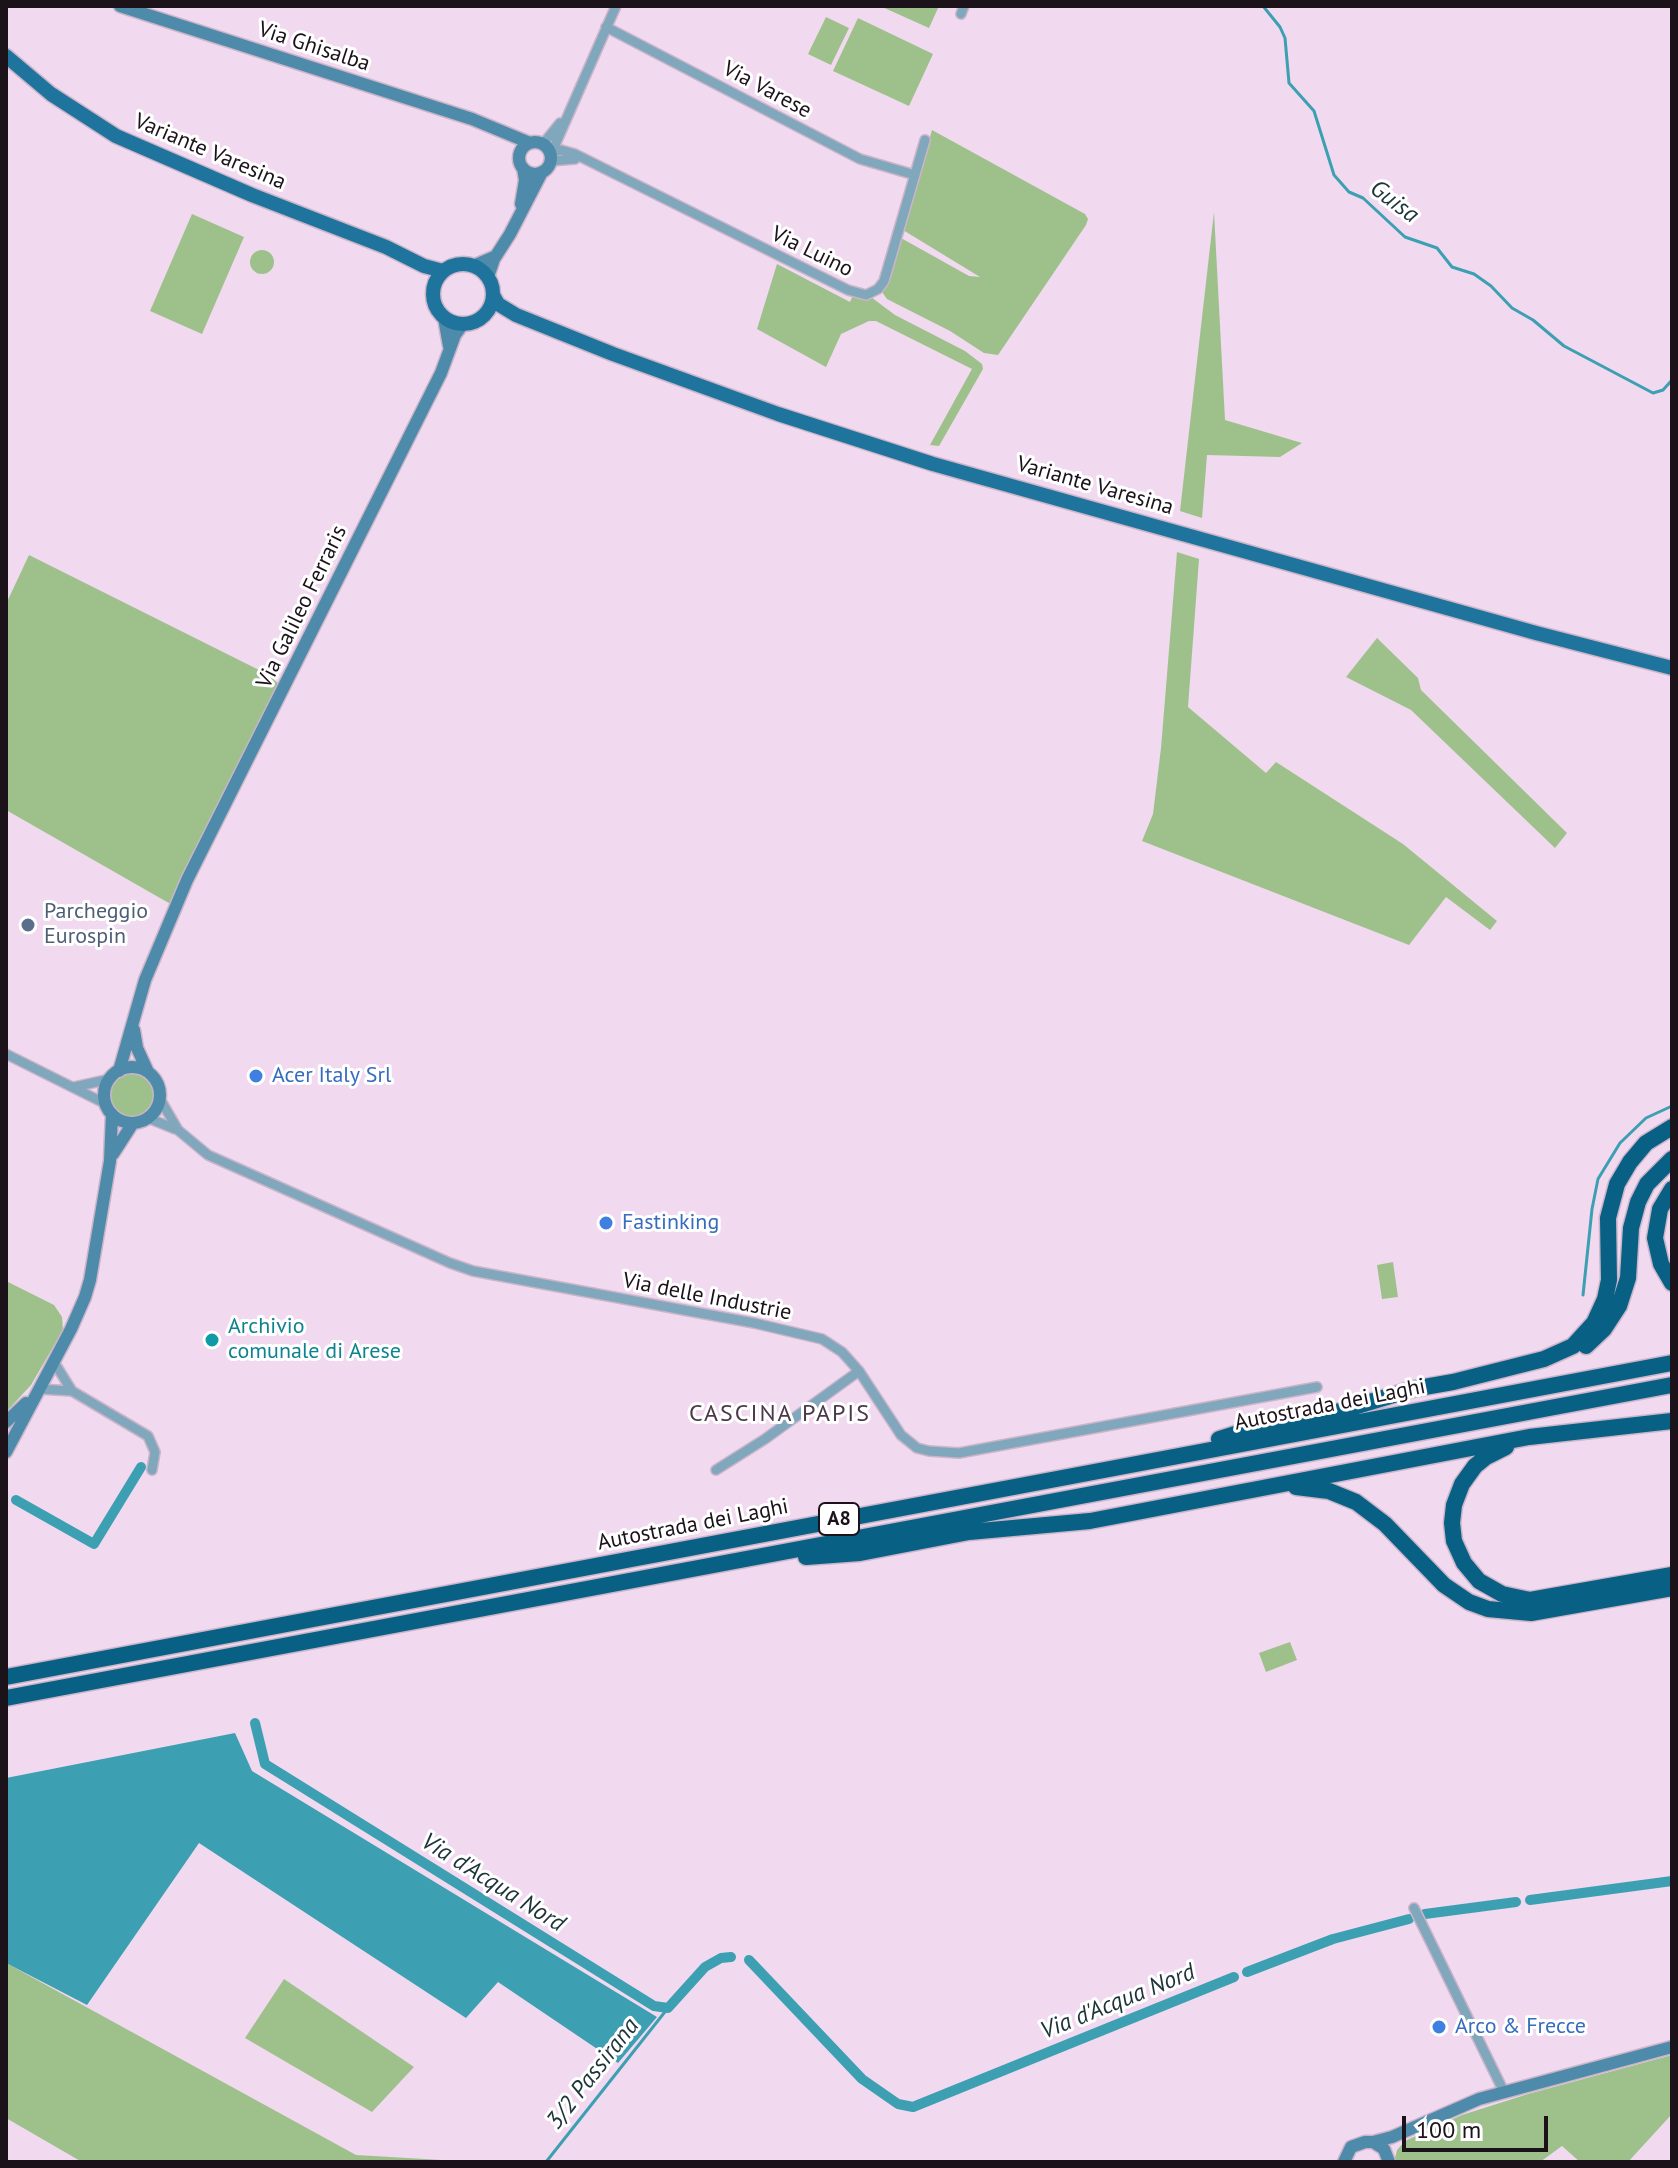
<!DOCTYPE html>
<style>
body{margin:0}
#map{position:relative;width:1678px;height:2168px;overflow:hidden;background:#f1d9ef;font-family:"PT Sans",sans-serif}
canvas{display:block}
.frame{position:absolute;inset:0;border:8px solid #1b121a;pointer-events:none}
.scale{position:absolute;left:1402px;top:2116px;width:146px;height:36px;box-sizing:border-box;border:4px solid #1b121a;border-top:0;padding-left:10px;font-size:24px;line-height:28px;white-space:nowrap;color:#1b121a;-webkit-text-stroke:6px #fff;paint-order:stroke}
</style>
<div id="map">
<canvas width="1678" height="2168"></canvas>
<div class="frame"></div>
<div class="scale">100 m</div>
</div>
<script>
const ctx = document.querySelector('canvas').getContext('2d');
ctx.lineJoin = 'round';
function fillPath(path, color) { ctx.fillStyle = color; ctx.fill(path, 'evenodd'); }
const poly = rows => new Path2D(rows.map(r => 'M' + r).join(''));
function trace(path, color, width, dash) { ctx.strokeStyle = color; ctx.lineWidth = width; ctx.lineCap = dash ? 'butt' : 'round'; ctx.setLineDash(dash || []); ctx.stroke(path); }
function drawText(font, color, halo, rows, align = 'center') {
  ctx.font = font + ' "PT Sans",sans-serif'; ctx.lineWidth = 6; ctx.setLineDash([]); ctx.textBaseline = 'middle'; ctx.strokeStyle = halo; ctx.fillStyle = color; for (const [text, x, y, turn = 0] of rows) {
    ctx.save(); ctx.translate(x, y); ctx.rotate((+turn || 0) * Math.PI / 180); ctx.textAlign = isNaN(turn) ? turn : align; if (halo) ctx.strokeText(text, 0, 0); ctx.fillText(text, 0, 0); ctx.restore();
  }
}
const green = poly([
 [880,6,939,6,929,28],
 [826,17,849,28,831,65,808,54],
 [858,18,933,54,909,106,833,71],
 [932,130,1085,214,1088,219,1086,225,998,355,984,353,950,331,887,299,882,292,889,282,901,238,969,276,980,277,903,230],
 [1214,212,1225,420,1302,443,1280,457,1207,455,1202,518,1180,511],
 [192,214,244,237,202,334,150,311],
 '250 262a12 12 0 1 1 24 0a12 12 0 1 1-24 0Z',
 [777,264,850,302,853,295,862,300,871,297,895,315,965,351,982,364,983,369,939,446,930,445,972,369,876,321,869,321,841,334,826,367,757,329],
 [1177,552,1199,559,1188,707,1266,773,1276,762,1403,844,1497,921,1490,930,1446,897,1409,945,1142,841,1153,814,1161,748],
 [29,555,273,677,275,681,282,685,174,906,6,810,6,604],
 [1377,638,1418,678,1421,690,1567,833,1555,848,1411,710,1346,677],
 '110 1095a22 22 0 1 1 44 0a22 22 0 1 1-44 0Z',
 [1393,1262,1398,1297,1382,1299,1377,1265],
 [6,1281,54,1305,62,1317,63,1330,31,1385,6,1412],
 [1290,1642,1297,1660,1266,1672,1259,1653],
 [6,1963,356,2155,476,2162,82,2162,6,2118],
 [284,1979,414,2067,372,2112,245,2038],
 [1672,2055,1672,2114,1628,2162,1580,2162,1562,2146,1540,2162,1394,2162,1397,2150,1405,2141,1462,2115,1528,2094]
]);
const water = poly([
 [235,1733,252,1771,657,2017,618,2063,498,1982,466,2018,199,1843,87,2005,6,1963,6,1778]
]);
const stream = poly([
 [1263,6,1280,27,1285,38,1289,83,1314,111,1334,175,1349,192,1363,198,1405,237,1437,248,1452,267,1474,274,1491,286,1512,308,1533,320,1564,346,1653,393,1663,390,1672,380],
 [1583,1295,1592,1209,1598,1179,1620,1143,1646,1118,1672,1106],
 [367,2162,396,2162],
 [546,2162,668,2008]
]);
const canal = poly([
 [16,1500,94,1544,141,1467],
 [255,1723,265,1764,654,2006,668,2008,705,1967,721,1958,731,1957],
 [1530,1900,1672,1881],
 [1425,1914,1516,1902],
 [749,1960,862,2079,898,2104,913,2107,1234,1977],
 [1247,1972,1333,1939,1409,1919]
]);
const street = poly([
 [961,14,964,6],
 [606,27,860,159,915,175],
 [543,144,560,123],
 [550,151,555,145,616,6],
 [550,152,561,150,575,154,848,290,866,295,878,289,884,281,925,140],
 [550,161,575,159],
 [6,1054,106,1104],
 [74,1087,110,1079],
 [160,1099,178,1130,208,1155,450,1263,473,1271,754,1323,822,1339,842,1352,859,1371,901,1435,917,1448,929,1451,959,1453,1317,1387],
 [148,1118,175,1129],
 [54,1362,72,1391,148,1436,155,1452,152,1470],
 [39,1389,72,1391],
 [716,1470,765,1439,859,1371],
 [1414,1908,1504,2092]
]);
const secondary = poly([
 [120,6,472,119,530,143],
 '519 158a16 16 0 1 1 32 0a16 16 0 1 1-32 0Z',
 [521,204,525,180,523,168],
 [473,266,494,257],
 [488,277,494,259,510,234,542,172],
 [444,318,449,346],
 [134,1030,137,1048,148,1072],
 '104 1095a28 28 0 1 1 56 0a28 28 0 1 1-56 0Z',
 [119,1071,145,980,187,880,441,373,455,335,463,324],
 [113,1154,133,1123],
 [6,1422,26,1403],
 [6,1452,71,1329,85,1297,90,1280,110,1161,112,1114],
 [1373,2142,1392,2137,1479,2099,1672,2047],
 [1344,2162,1351,2147,1365,2142,1373,2142,1384,2149,1389,2162]
]);
const primary = poly([
 [6,56,51,94,116,136,252,195,386,247,424,266,443,271],
 '433 294a30 30 0 1 1 60 0a30 30 0 1 1-60 0Z',
 [493,295,498,304,516,315,613,354,778,414,933,464,1536,633,1672,668]
]);
const highway = poly([
 [1672,1189,1660,1209,1655,1238,1661,1264,1672,1283],
 [1586,1346,1604,1329,1619,1306,1628,1278,1631,1228,1638,1202,1647,1184,1672,1159],
 [1219,1439,1263,1425,1337,1412,1413,1389,1453,1382,1544,1359,1573,1346,1594,1323,1605,1299,1609,1280,1608,1218,1617,1184,1630,1162,1646,1143,1672,1127],
 [1506,1447,1486,1457,1475,1466,1462,1484,1454,1505,1452,1523,1454,1541,1464,1563,1479,1581,1502,1594,1530,1600,1672,1575],
 [1296,1487,1329,1491,1356,1502,1385,1524,1444,1585,1469,1602,1488,1609,1531,1613,1672,1588],
 [806,1557,860,1553,969,1532,1090,1521,1529,1437,1672,1421],
 [6,1677,1672,1363],
 [6,1698,1672,1385]
]);
const markers = [
 [28,925,8,"#5c6f8a"],
 [256,1076,8,"#3f7fe0"],
 [606,1223,8,"#3f7fe0"],
 [212,1340,8,"#0f9aa8"],
 [1439,2027,8,"#3f7fe0"]
];
const shields = [
 [839,1519,40]
];
const shieldNames = [
 ["A8",839,1519]
];
const streetNames = [
 ["Via Ghisalba",314,47,18],
 ["Via Varese",767,90,28],
 ["Variante Varesina",210,152,23],
 ["Via Luino",812,252,26],
 ["Variante Varesina",1095,486,16],
 ["Via Galileo Ferraris",302,607,-64],
 ["Via delle Industrie",707,1297,11],
 ["Autostrada dei Laghi",1330,1405,-11],
 ["Autostrada dei Laghi",693,1525,-11]
];
const serviceNames = [
 ["Parcheggio",44,912],
 ["Eurospin",44,937]
];
const shopNames = [
 ["Acer Italy Srl",272,1076],
 ["Fastinking",622,1223],
 ["Arco & Frecce",1455,2027]
];
const cultureNames = [
 ["Archivio",228,1327],
 ["comunale di Arese",228,1352]
];
const waterNames = [
 ["Guisa",1394,202,37],
 ["Via d'Acqua Nord",493,1883,32],
 ["Via d'Acqua Nord",1118,2002,-22],
 ["3/2 Passirana",593,2074,-52]
];
const neighbourhoodNames = [
 ["CASCINA PAPIS",780,1414]
];
fillPath(green, '#9ec18c');
fillPath(water, '#3d9fb2');
trace(stream, '#3d9fb2', 3);
trace(canal, '#3d9fb2', 10);
trace(street, '#cab5c9', 12);
trace(secondary, '#cab5c9', 15);
trace(primary, '#cab5c9', 17);
trace(highway, '#cab5c9', 19);
trace(street, '#81a7bd', 9);
trace(secondary, '#4e8aaa', 12);
trace(primary, '#1e749c', 14);
trace(highway, '#086085', 16);
for (const [x, y, r, color] of markers) { const dot = new Path2D(); dot.arc(x, y, r, 0, 2 * Math.PI); ctx.fillStyle = color; ctx.fill(dot); trace(dot, '#fff', 3); }
for (const [x, y, w] of shields) { const box = new Path2D(); box.roundRect(x - w / 2, y - 16, w, 32, 6); ctx.fillStyle = '#fff'; ctx.fill(box); trace(box, '#1b121a', 2); }
drawText('bold 20px', '#1b121a', null, shieldNames);
drawText('22px', '#1b121a', '#fff', streetNames);
drawText('22px', '#4e5e75', '#fff', serviceNames, 'left');
drawText('22px', '#366cbe', '#fff', shopNames, 'left');
drawText('22px', '#0d838f', '#fff', cultureNames, 'left');
drawText('italic 24px', '#1c3337', '#fff', waterNames);
ctx.letterSpacing = '2px';
drawText('24px', '#4b3849', '#fff', neighbourhoodNames);
ctx.letterSpacing = '0px';
</script>
